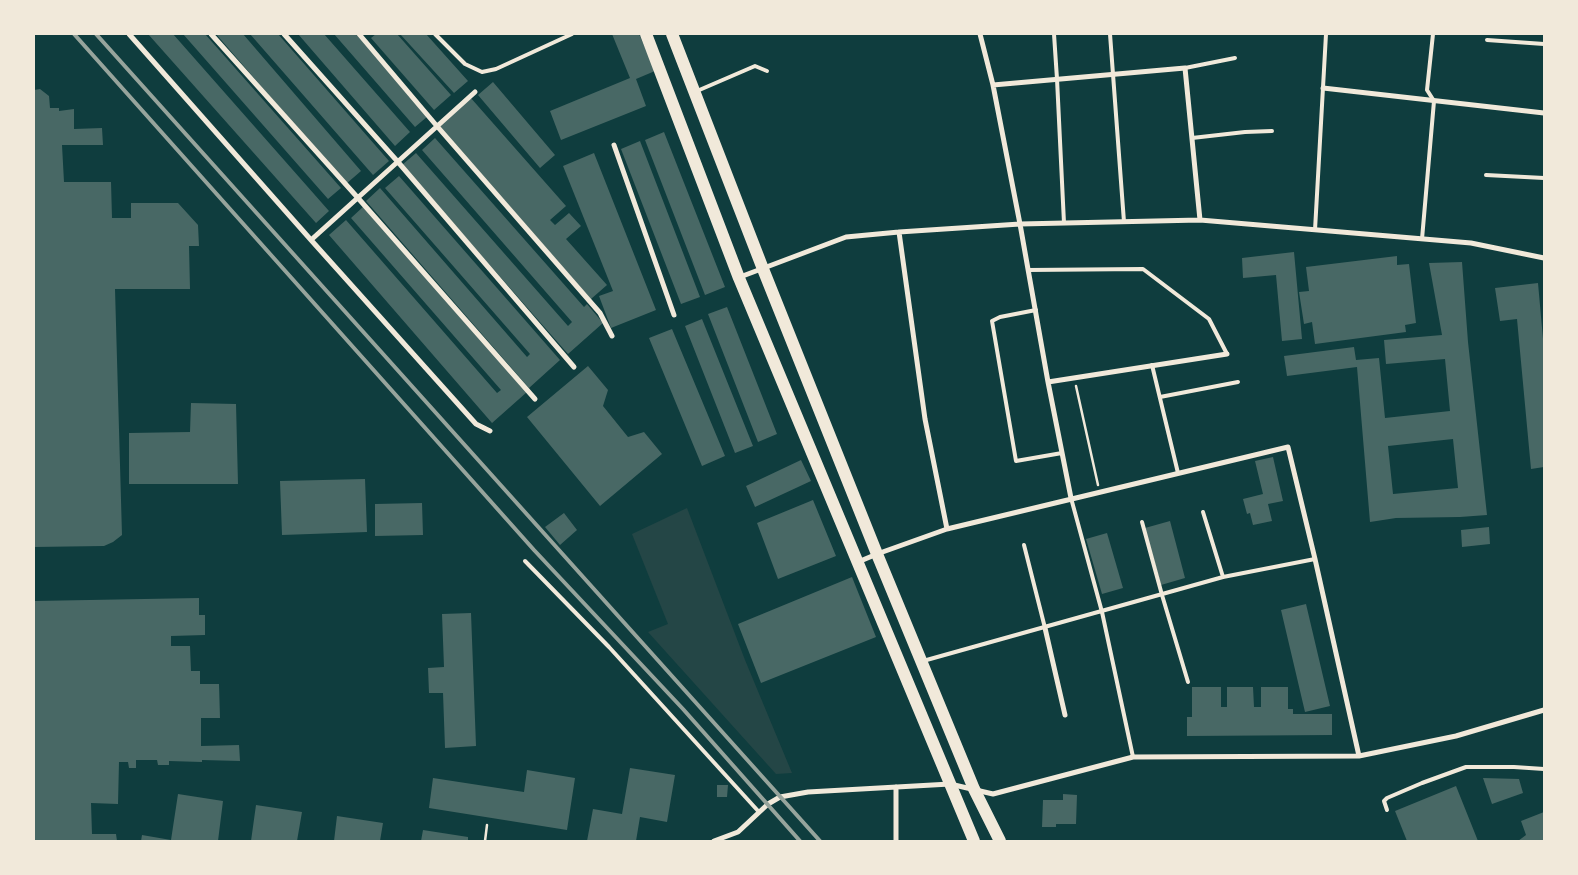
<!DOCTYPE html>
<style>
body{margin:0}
#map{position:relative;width:1578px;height:875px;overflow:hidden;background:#0f3d3e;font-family:"Golos Text",sans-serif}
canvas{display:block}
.frame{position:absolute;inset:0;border:35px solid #f1e9da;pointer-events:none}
</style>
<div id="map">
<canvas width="1578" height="875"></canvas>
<div class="frame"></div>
</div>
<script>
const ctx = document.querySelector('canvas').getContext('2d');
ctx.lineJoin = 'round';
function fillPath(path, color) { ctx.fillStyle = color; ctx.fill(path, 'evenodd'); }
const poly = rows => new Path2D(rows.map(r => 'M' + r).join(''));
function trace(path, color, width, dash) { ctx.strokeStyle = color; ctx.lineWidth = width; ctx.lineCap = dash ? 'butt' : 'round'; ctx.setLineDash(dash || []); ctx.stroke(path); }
const green = poly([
 [687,508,745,660,792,773,776,774,648,632,668,624,632,534]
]);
const building = poly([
 [148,34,173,34,329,211,316,223],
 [183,34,205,34,341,188,328,199],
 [216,34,243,34,361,171,346,184],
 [250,34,278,34,389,161,373,175],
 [298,34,324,34,410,132,395,146],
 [334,34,356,34,428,116,415,127],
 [376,34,397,34,451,95,434,110,371,38],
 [400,34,426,34,468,81,454,93],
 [612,34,639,34,655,71,636,79,646,106,561,140,550,111,630,78],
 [493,82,555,155,540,168,478,95],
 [40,89,49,96,50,108,59,108,59,111,74,109,74,129,102,128,103,145,62,145,64,182,111,182,112,218,131,218,131,203,178,203,198,225,199,246,189,246,190,289,115,289,122,535,113,542,104,546,34,547,34,90],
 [470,97,566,206,550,220,555,225,569,213,581,226,566,239,607,285,591,299,438,125],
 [664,132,725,287,705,295,645,140],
 [435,138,584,307,587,304,603,323,568,354,402,165,416,153,568,326,572,322,422,150],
 [640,141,700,297,681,304,621,149],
 [594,153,656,310,611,328,599,296,613,291,563,166],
 [399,176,560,360,529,388,366,201,380,188,527,357,530,354,385,188],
 [364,206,527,392,492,423,329,235,346,220,497,393,501,390,351,218],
 [1294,252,1302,339,1282,341,1276,275,1243,278,1242,258],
 [1397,256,1397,265,1409,264,1416,323,1405,325,1406,332,1315,344,1312,322,1304,324,1299,292,1309,291,1306,267],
 [1462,262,1468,342,1487,515,1460,517,1396,518,1370,522,1357,367,1287,376,1284,356,1354,347,1356,360,1379,358,1385,418,1450,411,1445,359,1386,364,1384,340,1442,335,1429,263],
 [1453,439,1458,488,1393,494,1388,446],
 [1538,283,1544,350,1544,467,1531,469,1517,319,1500,321,1495,288],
 [727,307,777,434,758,442,708,314],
 [702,319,753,446,735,453,685,326],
 [672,329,725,456,702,466,649,338],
 [588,366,608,390,603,406,628,437,644,432,662,454,600,506,527,417],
 [191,403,236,404,238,484,129,484,129,433,190,432],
 [1273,457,1283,501,1268,504,1272,521,1253,525,1250,513,1247,514,1243,499,1263,494,1255,461],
 [801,460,811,481,755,507,746,486],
 [365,479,367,532,282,535,280,481],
 [813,500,836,556,778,579,757,523],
 [422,503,423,535,375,536,375,504],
 [564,513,577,530,560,545,545,527],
 [1170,521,1185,578,1161,585,1145,528],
 [1489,527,1490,544,1462,547,1461,530],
 [1107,533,1123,588,1102,594,1086,539],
 [852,577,876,637,761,683,738,624],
 [199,598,199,615,205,615,205,635,171,636,171,646,190,646,191,671,200,671,200,684,219,684,220,718,201,718,201,746,239,745,240,761,202,760,202,762,169,761,169,765,158,765,157,760,136,760,136,768,129,768,128,762,119,762,118,804,91,803,92,834,116,834,117,841,34,841,34,601],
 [1306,604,1330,706,1305,712,1281,610],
 [471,613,476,746,445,748,443,693,429,693,428,668,444,667,442,614],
 [1192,687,1221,687,1221,707,1227,707,1227,687,1253,687,1254,707,1261,707,1261,687,1288,687,1288,709,1293,709,1293,714,1332,714,1332,735,1187,736,1187,717,1192,717],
 [630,768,675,775,667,822,640,817,636,841,587,841,593,809,622,814],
 [527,770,575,778,567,830,429,808,433,778,524,792],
 [1483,778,1519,779,1523,793,1492,804],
 [717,785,728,785,727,797,717,797],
 [1456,786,1478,841,1407,841,1395,811],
 [178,794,223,801,218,841,141,841,142,835,171,840],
 [1063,794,1077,795,1076,824,1056,824,1056,827,1042,827,1043,800,1063,800],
 [256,805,302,812,297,841,251,841],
 [1544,812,1544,841,1518,841,1526,835,1521,821],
 [337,816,383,823,380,841,334,841],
 [423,830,468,837,468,841,421,841]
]);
const path = poly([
 [1076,386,1098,485],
 [485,841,487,825]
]);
const service = poly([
 [435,34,465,64,482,72,496,69,572,34],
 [1054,34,1057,79,1064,223],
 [1110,34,1124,222],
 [1487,40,1544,44],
 [1185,68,1235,58],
 [697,91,755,66,767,71],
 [1192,138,1245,132,1272,131],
 [1486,175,1544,178],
 [1315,230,1326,34],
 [1422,239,1434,101,1427,90,1433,34],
 [1028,270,1143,269,1209,319,1227,354],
 [1036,310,1000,317,992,321,1016,461,1062,453],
 [1152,365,1178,473],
 [1160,397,1238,382],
 [1071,498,1102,612,1133,757],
 [1203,512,1223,577],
 [1142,522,1162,595,1188,682],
 [1024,545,1045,628],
 [525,561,609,647,759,812],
 [923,661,1223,577,1315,559],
 [1387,810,1384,801,1387,798,1422,783,1466,767,1514,767,1544,769]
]);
const minor = poly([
 [129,34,311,240,476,424,490,431],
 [211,34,358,198,535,399],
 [284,34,398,162,574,367],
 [359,34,436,125,600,313,612,336],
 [980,34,993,85,1020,224,1048,382,1071,498],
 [993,85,1185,68,1200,220],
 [1323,88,1544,113],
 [614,145,674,315],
 [899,232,925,419,947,529],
 [311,240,475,92],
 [740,277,846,237,899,232,1020,224,1200,220,1471,243,1544,258],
 [1048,382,1227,354],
 [858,562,877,554,947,529,1288,447,1315,559,1359,756],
 [1045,628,1065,715],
 [896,787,896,841],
 [714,841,738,832,768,804,780,797,808,792,950,784,993,794,1133,757,1359,756,1456,736,1544,710]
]);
const primary = poly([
 [646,34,739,278,974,841],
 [672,34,763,269,877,554,974,789,1000,841]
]);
const rail = poly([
 [74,34,534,550,683,709,800,841],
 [96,34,820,841]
]);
fillPath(green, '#244646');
fillPath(building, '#486865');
trace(path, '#f1e9da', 2.5);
trace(service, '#f1e9da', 4);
trace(minor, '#f1e9da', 5);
trace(primary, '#f1e9da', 12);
trace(rail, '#97a49c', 4);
</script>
